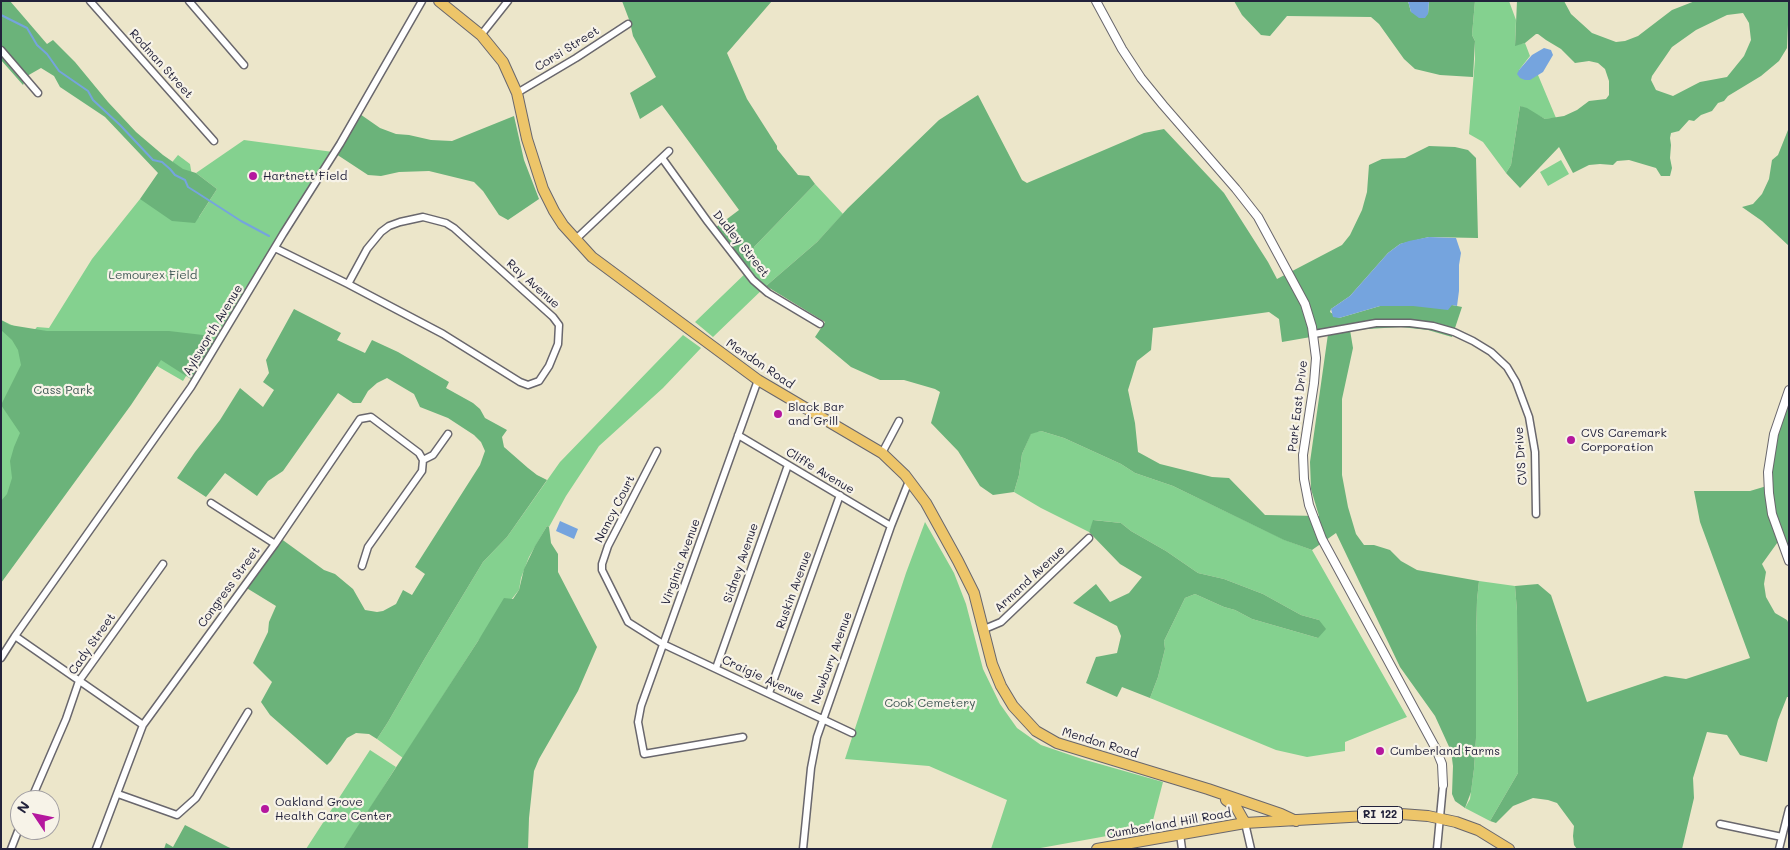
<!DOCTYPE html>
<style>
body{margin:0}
#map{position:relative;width:1790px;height:850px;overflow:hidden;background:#ece6ca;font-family:Mali,sans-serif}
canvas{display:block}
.frame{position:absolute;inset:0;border:2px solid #22223b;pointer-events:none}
.north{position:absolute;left:10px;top:790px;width:50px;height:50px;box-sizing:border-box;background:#f7f3e8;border:1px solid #a29fa3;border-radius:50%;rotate:304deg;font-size:14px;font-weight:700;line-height:20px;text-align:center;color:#22223b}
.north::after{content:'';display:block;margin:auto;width:18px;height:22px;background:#b5179e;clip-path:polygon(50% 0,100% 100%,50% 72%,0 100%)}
</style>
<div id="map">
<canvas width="1790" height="850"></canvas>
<div class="frame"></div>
<div class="north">N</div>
</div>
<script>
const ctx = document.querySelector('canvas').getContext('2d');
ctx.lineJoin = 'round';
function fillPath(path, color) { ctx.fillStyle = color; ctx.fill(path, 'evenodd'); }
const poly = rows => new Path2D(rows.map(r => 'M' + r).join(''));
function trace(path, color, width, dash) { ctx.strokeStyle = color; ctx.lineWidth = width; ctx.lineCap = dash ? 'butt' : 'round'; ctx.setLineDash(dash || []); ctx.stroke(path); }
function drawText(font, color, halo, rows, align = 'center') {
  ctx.font = font + ' Mali,sans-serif'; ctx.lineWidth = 4.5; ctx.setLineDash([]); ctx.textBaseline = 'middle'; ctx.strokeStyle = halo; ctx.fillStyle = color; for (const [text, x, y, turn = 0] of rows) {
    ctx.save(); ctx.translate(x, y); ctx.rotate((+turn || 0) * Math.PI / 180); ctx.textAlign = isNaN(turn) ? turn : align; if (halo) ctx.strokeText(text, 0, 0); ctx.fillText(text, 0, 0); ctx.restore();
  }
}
const green = poly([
 [1475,1,1509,1,1516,20,1515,45,1525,43,1530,56,1519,70,1538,75,1556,118,1545,119,1520,106,1511,165,1506,173,1483,142,1469,134,1475,59,1475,41,1472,35],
 [244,140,333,152,219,344,209,339,183,381,157,366,1,582,1,320,31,334,37,327,49,328,92,259,140,199,142,199,178,155,190,164,199,217,217,189,196,173],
 [1561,160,1569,174,1548,186,1540,172],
 [815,184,843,214,817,242,766,286,713,337,695,322,750,269,754,247],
 [683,335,701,348,663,388,599,446,566,496,549,527,547,526,529,557,521,578,519,590,478,641,403,758,377,739,388,722,425,658,483,562,507,537,560,462],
 [1041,431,1064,438,1121,464,1135,473,1173,486,1285,540,1312,550,1407,717,1345,742,1345,751,1307,757,1276,750,1150,698,1158,677,1165,649,1164,641,1185,598,1195,594,1224,607,1235,610,1252,619,1318,638,1319,620,1301,615,1263,594,1224,579,1198,573,1166,551,1131,531,1121,523,1094,520,1089,532,1041,508,1014,492,1019,475,1022,454,1031,433],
 [925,522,954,573,966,604,983,669,1000,704,1017,728,1041,745,1082,759,1163,782,1151,828,1035,849,991,849,1007,800,929,766,845,759,906,573],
 [1479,581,1515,586,1517,611,1518,773,1490,821,1465,808,1470,799,1474,769,1476,738,1476,638,1477,600],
 [370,750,396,767,361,823,343,849,306,849]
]);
const forest = poly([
 [1,1,10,1,47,44,53,40,75,62,108,102,136,132,163,155,183,169,196,173,217,189,195,223,172,221,140,199,158,173,105,117,60,87,54,76,41,68,27,76,23,85,1,60],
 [622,1,772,1,727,53,747,99,777,146,777,149,798,175,809,176,815,184,754,247,750,269,715,228,739,210,662,105,640,119,630,93,656,77,633,36,630,22],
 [1234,1,1408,1,1411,12,1428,14,1429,1,1475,1,1472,35,1475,41,1473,77,1440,75,1415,69,1404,59,1379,24,1371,17,1287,16,1270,36,1261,35,1242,15],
 [1517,1,1564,1,1571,14,1592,33,1616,42,1625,41,1638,36,1672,10,1695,1,1789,1,1787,48,1779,61,1761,76,1728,96,1724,101,1718,103,1712,111,1701,115,1694,121,1689,120,1679,131,1671,133,1670,138,1671,145,1670,158,1672,168,1670,176,1661,176,1656,168,1629,160,1617,161,1613,165,1600,164,1589,165,1573,173,1559,147,1520,188,1506,173,1511,165,1520,106,1527,108,1545,119,1564,116,1577,110,1589,101,1606,99,1609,95,1609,81,1605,69,1598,63,1589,61,1575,63,1561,49,1546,40,1538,34,1536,34,1525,43,1515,46],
 [1743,13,1749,23,1751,40,1744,56,1727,77,1700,82,1673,96,1656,90,1651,80,1652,76,1672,47,1696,30,1727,15],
 [978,95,1022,180,1027,183,1144,133,1164,129,1224,193,1268,262,1277,279,1342,245,1350,235,1362,210,1367,192,1369,165,1382,159,1405,158,1429,146,1455,147,1468,150,1476,158,1478,238,1429,237,1400,244,1388,253,1350,296,1331,309,1330,312,1339,318,1380,306,1452,305,1462,307,1452,337,1428,330,1401,327,1350,330,1353,348,1342,399,1342,475,1348,507,1356,534,1364,545,1374,545,1390,550,1401,561,1417,570,1479,581,1477,600,1476,638,1476,738,1474,769,1471,792,1465,808,1455,801,1452,794,1453,766,1451,751,1435,716,1400,667,1336,533,1312,550,1284,540,1173,486,1135,473,1121,464,1064,438,1041,431,1031,434,1022,454,1019,475,1014,492,993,495,980,486,958,451,931,423,940,392,935,389,904,380,880,380,851,367,815,337,825,322,766,286,817,242,848,208,939,120],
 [1269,312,1279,319,1282,342,1328,334,1310,462,1311,489,1319,516,1265,515,1229,478,1212,477,1160,464,1138,452,1135,423,1128,390,1137,361,1151,350,1153,328],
 [357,112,380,128,396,134,409,135,431,140,452,141,514,116,524,160,539,199,508,220,499,215,483,191,474,182,429,171,399,172,381,176,368,175,333,152],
 [1789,123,1789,246,1762,221,1742,207,1753,204,1762,194,1769,179,1772,160,1778,155,1788,130],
 [294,309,341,333,337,340,365,353,372,340,398,352,449,382,446,388,473,403,480,409,485,418,507,430,502,437,504,447,528,468,537,475,547,480,507,537,483,562,425,658,388,722,377,739,369,734,356,733,347,738,331,761,327,765,270,715,261,702,272,682,253,663,268,632,269,622,276,606,245,587,280,538,324,570,335,574,353,589,365,610,377,612,383,611,396,604,403,590,412,595,425,574,415,567,480,465,485,451,481,442,474,435,448,418,420,407,414,394,387,378,377,383,368,391,361,403,353,403,338,393,283,471,268,481,257,496,225,473,206,497,177,478,195,452,220,420,240,388,263,407,274,390,263,382,269,373,266,360],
 [1,320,10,325,47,331,169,331,203,335,219,344,194,381,161,360,131,405,1,583,1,501,7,494,12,478,10,461,14,447,20,433,1,405,21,365,18,350,12,340,1,330],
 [1789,396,1789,561,1780,539,1762,564,1766,572,1764,584,1766,597,1775,613,1787,620,1789,624,1789,697,1787,697,1778,720,1767,762,1740,755,1727,735,1707,732,1693,778,1694,798,1682,849,1577,849,1574,845,1573,836,1574,826,1557,803,1548,800,1533,798,1513,806,1496,823,1490,821,1518,773,1517,611,1515,586,1538,584,1551,595,1587,702,1665,676,1686,679,1750,658,1700,522,1694,491,1750,491,1770,485,1773,446],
 [1093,520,1121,523,1131,531,1166,551,1198,573,1224,579,1263,594,1301,615,1319,620,1326,629,1318,638,1252,619,1235,610,1224,607,1195,594,1185,598,1164,641,1165,649,1158,677,1150,698,1122,687,1117,697,1086,683,1096,657,1117,653,1121,636,1117,626,1073,603,1096,584,1110,602,1129,593,1142,577,1120,564,1089,532],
 [547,526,549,527,551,543,558,554,558,572,597,647,578,691,539,759,534,771,529,818,528,849,343,849,478,641,504,598,513,599,519,590,524,569,535,546],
 [185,825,228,847,233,849,164,849,166,843,173,847]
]);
const water = poly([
 [1408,1,1429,1,1428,14,1425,18,1419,18,1411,12],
 [1544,48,1551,50,1553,55,1543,72,1530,80,1525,80,1520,78,1517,74,1519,70,1532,55],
 [1429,237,1456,238,1461,253,1459,265,1459,291,1457,306,1452,305,1448,310,1413,306,1380,306,1339,318,1333,317,1331,309,1350,296,1388,253,1400,244,1409,241],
 [560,521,578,529,574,539,556,531]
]);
const stream = poly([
 [1,15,27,28,37,45,47,54,59,71,88,91,93,100,120,125,153,160,162,162,170,169,175,175,185,180,188,187,196,192,241,221,269,236]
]);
const minor = poly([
 [90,1,214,141],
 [189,1,244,65],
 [481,35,508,1],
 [1,50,38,93],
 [517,93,576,58,628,24],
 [662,158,708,222,753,280,768,293,820,324],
 [423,217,446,223,454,228,553,317,559,325,558,344,549,366,539,381,528,385,520,382,443,334,348,284,367,249,381,232,389,226,400,222,423,217],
 [576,239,669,151],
 [275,248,348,284],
 [1314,334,1376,323,1410,323,1433,326,1454,332,1473,341,1491,352,1507,367,1516,382,1529,417,1535,452,1536,514],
 [738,435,891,526],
 [657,451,608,546,602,564,602,570,628,622,663,644,852,733],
 [882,453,899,421],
 [423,460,433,455,448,434],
 [211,503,275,544],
 [982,630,1001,622,1089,538],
 [15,636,143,725],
 [1,658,15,636,191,387,283,234,340,144,422,1],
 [716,668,788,465],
 [769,693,840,495],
 [743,737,644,754,638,722,641,706,758,380],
 [118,794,177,815,196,798,248,712],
 [31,800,66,719,79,681,163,564],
 [1245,823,1251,849],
 [1720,824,1782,837],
 [1180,834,1182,849],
 [11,849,20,826],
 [96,849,143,725,275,544,360,419,371,417,419,453,423,460,422,471,368,547,362,566],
 [803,849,811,768,817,737,891,526,909,481],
 [1437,849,1443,785],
 [1779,849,1789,809]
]);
const tertiary = poly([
 [1096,1,1122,49,1141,78,1163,105,1236,189,1258,217,1305,304,1312,327,1316,358,1314,383,1303,455,1304,479,1309,505,1322,539,1436,749,1442,764,1443,785],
 [1789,390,1774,434,1768,472,1769,493,1772,514,1789,561]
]);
const primary = poly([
 [439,1,481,35,503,62,517,93,527,139,543,189,554,211,563,225,592,257,758,380,882,453,905,475,926,503,958,561,974,593,992,664,1001,686,1013,706,1036,731,1057,743,1208,789,1281,814,1296,821],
 [1226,800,1236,807,1245,823],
 [1097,849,1245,823,1401,814,1428,816,1456,822,1478,830,1509,849]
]);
const markers = [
 [253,176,5,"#b5179e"],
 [778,414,5,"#b5179e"],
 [1571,440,5,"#b5179e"],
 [1380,751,5,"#b5179e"],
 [265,809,5,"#b5179e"]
];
const shields = [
 [1380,815,45]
];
const shieldNames = [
 ["RI 122",1380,815]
];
const streetNames = [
 ["Corsi Street",567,49,-32],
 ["Rodman Street",161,64,48],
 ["Dudley Street",741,244,51],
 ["Ray Avenue",533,284,42],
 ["Aylsworth Avenue",213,330,-59],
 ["Mendon Road",760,364,34],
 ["Park East Drive",1298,406,-83],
 ["CVS Drive",1521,456,-94],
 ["Cliffe Avenue",820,471,31],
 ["Nancy Court",615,509,-63],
 ["Virginia Avenue",681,562,-70],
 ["Sidney Avenue",741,563,-71],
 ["Armand Avenue",1030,579,-43],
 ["Congress Street",229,587,-54],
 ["Ruskin Avenue",794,590,-70],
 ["Cady Street",92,644,-55],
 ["Newbury Avenue",832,658,-70],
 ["Craigie Avenue",763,678,25],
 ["Mendon Road",1100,743,17],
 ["Cumberland Hill Road",1169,824,-10]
];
const poiNames = [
 ["Hartnett Field",263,176],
 ["Black Bar",788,407],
 ["and Grill",788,421],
 ["CVS Caremark",1581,433],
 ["Corporation",1581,447],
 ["Cumberland Farms",1390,751],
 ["Oakland Grove",275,802],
 ["Health Care Center",275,816]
];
const parkNames = [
 ["Lemourex Field",153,275],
 ["Cass Park",63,390],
 ["Cook Cemetery",930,703]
];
fillPath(green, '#84d18f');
fillPath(forest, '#6bb37a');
fillPath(water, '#75a4de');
trace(stream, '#75a4de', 2);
trace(minor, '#69676d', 9);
trace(tertiary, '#69676d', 10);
trace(primary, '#69676d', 12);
trace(minor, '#fff', 6);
trace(tertiary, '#fff', 8);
trace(primary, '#edc569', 10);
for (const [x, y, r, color] of markers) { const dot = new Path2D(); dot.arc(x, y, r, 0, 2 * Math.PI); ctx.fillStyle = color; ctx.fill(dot); trace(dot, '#f7f3e8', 2); }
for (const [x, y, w] of shields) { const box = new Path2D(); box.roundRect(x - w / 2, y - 8.5, w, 17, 4); ctx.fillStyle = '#f7f3e8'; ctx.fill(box); trace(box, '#22223b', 1); }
drawText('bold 11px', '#22223b', null, shieldNames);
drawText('12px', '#22223b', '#f7f3e8', streetNames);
drawText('12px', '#22223b', '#f7f3e8', poiNames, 'left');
drawText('12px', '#3f5754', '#f7f3e8', parkNames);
</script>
